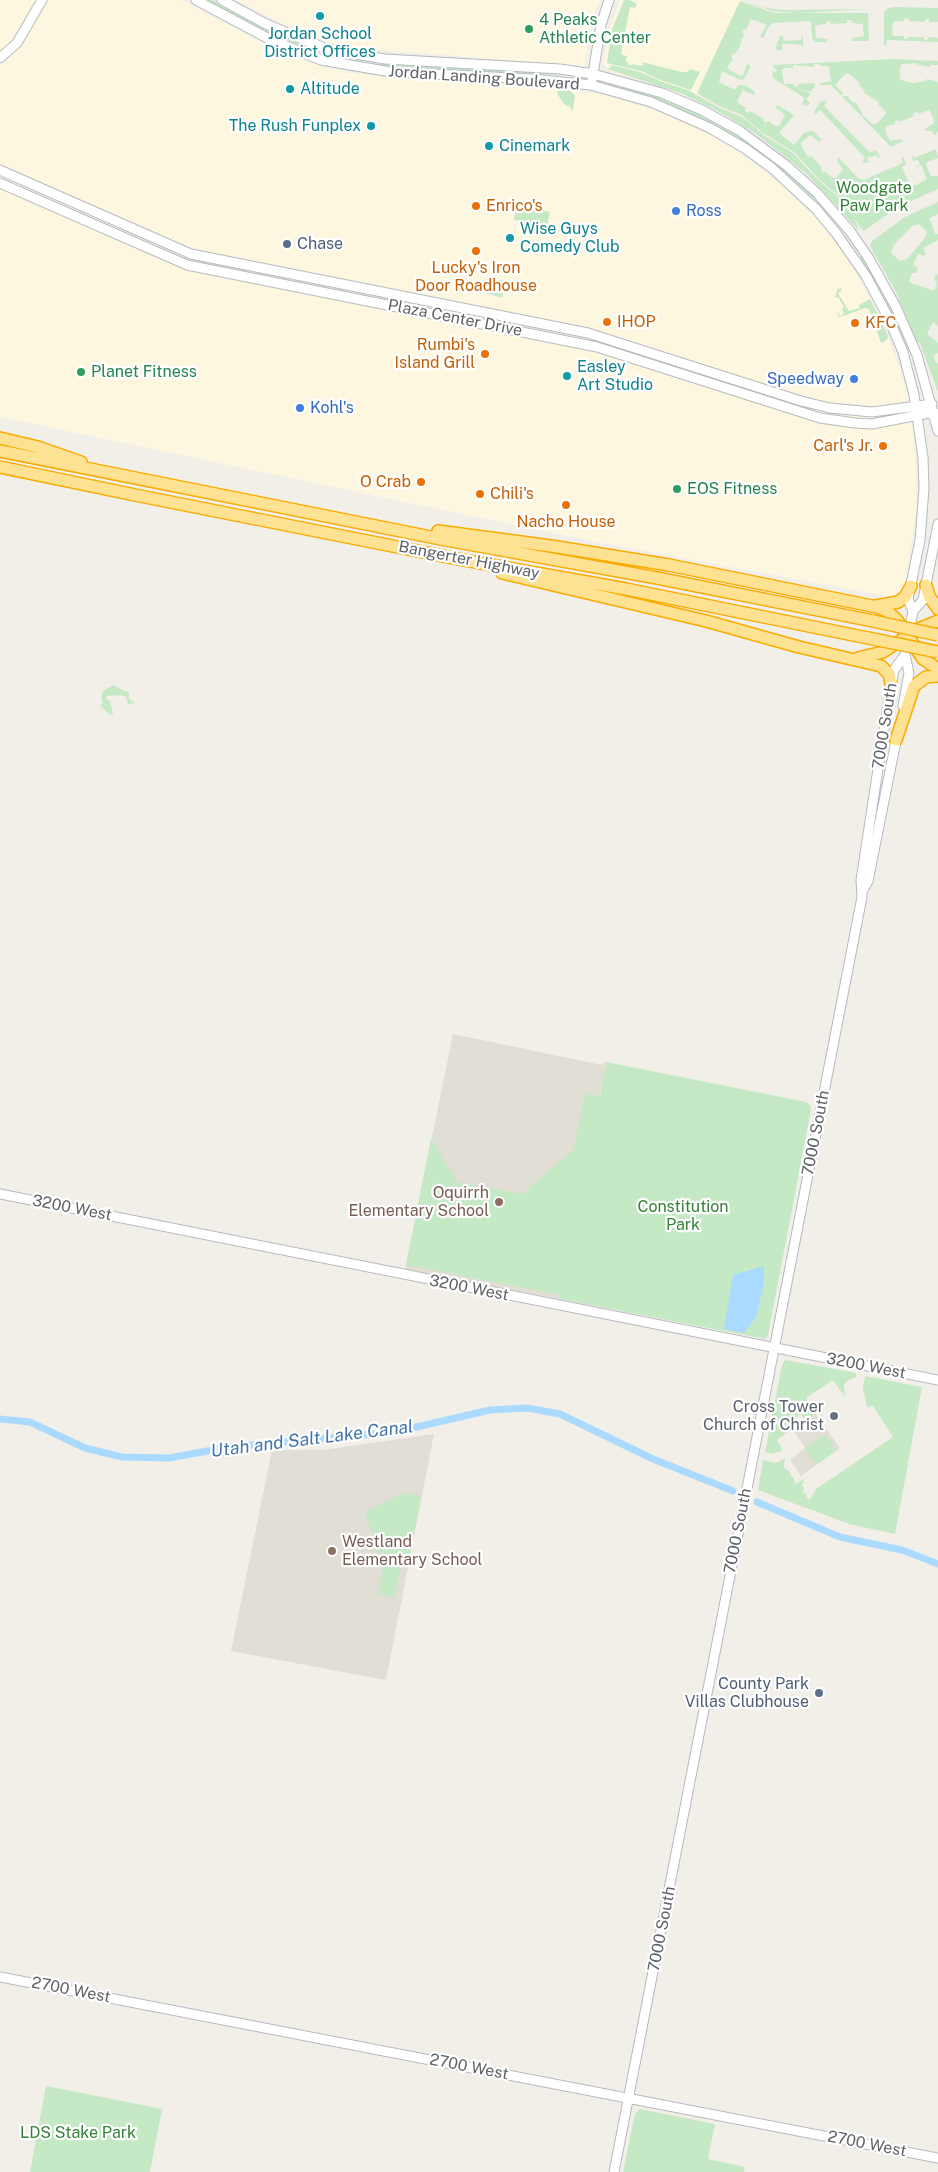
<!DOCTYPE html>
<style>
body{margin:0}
canvas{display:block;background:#f1efe8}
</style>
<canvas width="938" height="2172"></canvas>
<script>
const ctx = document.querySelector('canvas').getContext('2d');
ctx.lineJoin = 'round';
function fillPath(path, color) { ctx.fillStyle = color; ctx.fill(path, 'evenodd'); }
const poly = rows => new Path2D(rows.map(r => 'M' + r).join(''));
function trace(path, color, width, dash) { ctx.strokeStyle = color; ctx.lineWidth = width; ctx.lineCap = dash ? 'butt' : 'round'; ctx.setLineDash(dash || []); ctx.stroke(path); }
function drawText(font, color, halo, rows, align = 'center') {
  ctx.font = font + ' "Public Sans",sans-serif'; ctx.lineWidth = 4.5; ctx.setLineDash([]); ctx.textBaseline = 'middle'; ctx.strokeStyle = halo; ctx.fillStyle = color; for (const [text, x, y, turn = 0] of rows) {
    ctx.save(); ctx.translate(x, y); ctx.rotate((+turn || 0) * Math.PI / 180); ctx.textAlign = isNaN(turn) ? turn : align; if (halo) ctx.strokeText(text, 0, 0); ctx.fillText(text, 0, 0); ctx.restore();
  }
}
const commercial = poly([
 [0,0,182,0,258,41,294,57,324,67,358,74,573,89,613,97,683,120,739,152,781,185,813,215,839,247,854,269,882,321,904,380,913,430,916,476,916,515,905,585,897,598,586,540,0,417],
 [235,0,600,0,593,17,584,66,365,49,336,44,302,33],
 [620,0,743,0,697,100,658,84,610,70,606,67,604,62,608,33]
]);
const education = poly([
 [453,1034,602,1065,606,1062,560,1299,405,1269],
 [815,1413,840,1448,801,1476,790,1460,805,1448,792,1428],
 [434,1434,386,1680,231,1651,272,1450,323,1450]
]);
const green = poly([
 [202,0,213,0,275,33,334,54,333,56,268,35],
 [624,0,630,0,637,4,635,8,630,7,621,54,628,57,625,59,628,63,630,66,632,64,641,66,643,65,642,62,681,72,687,72,690,69,700,72,691,90,660,80,641,71,607,63,612,30],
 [741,0,767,8,784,10,869,9,798,13,773,11],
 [740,1,774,13,868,13,869,41,852,41,852,38,864,36,863,24,852,23,851,20,847,20,847,23,831,24,830,21,827,21,826,24,817,25,815,26,816,38,827,39,827,42,815,42,812,38,811,21,773,23,769,26,763,38,760,36,766,26,765,24,751,19,746,30,744,29,742,32,744,34,740,46,735,54,733,53,731,57,733,58,727,68,740,76,743,75,747,64,751,66,744,79,740,80,722,71,719,82,735,90,738,85,747,86,755,92,754,95,743,90,737,101,738,103,746,108,745,111,748,113,750,111,764,119,763,121,766,123,768,121,776,126,779,126,785,115,776,108,777,105,794,115,779,133,794,145,805,132,813,131,822,140,819,142,810,135,801,143,801,146,809,158,811,156,822,168,821,170,823,173,825,171,832,178,835,178,843,170,837,160,838,157,858,178,864,180,903,163,901,158,903,157,906,164,902,167,910,185,916,185,927,179,921,165,915,167,920,164,918,160,913,161,911,154,914,158,936,149,938,158,927,162,926,165,931,176,938,176,938,189,898,207,864,231,860,227,842,199,818,178,794,152,763,133,742,115,719,106,697,93],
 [895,7,938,8,938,22,929,22,929,19,925,19,925,22,909,21,909,19,905,18,904,21,893,22,892,34,894,36,904,36,904,39,908,39,908,37,924,37,924,40,927,40,929,37,938,38,938,42,887,40,886,46,884,46,884,12,888,8],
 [803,35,803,50,802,45,796,44,782,44,782,50,775,50,780,36,783,36,784,41,801,40],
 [892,59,938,61,938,65,930,65,930,67,918,65,917,63,902,64,900,66,900,78,901,80,913,83,926,81,926,79,938,82,938,131,935,136,932,131,925,131,925,129,935,122,930,111,928,110,919,114,918,112,913,113,914,116,900,122,898,120,895,121,895,124,886,127,885,130,890,141,901,139,903,141,891,147,831,85,820,85,820,83,831,81,829,66,820,66,819,64,814,64,814,67,793,65,793,68,784,68,782,70,784,84,793,84,797,88,799,84,814,83,815,86,810,92,797,88,811,94,806,99,810,103,807,106,802,104,804,100,803,97,773,78,772,71,775,72,777,70,773,67,774,65],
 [848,73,860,83,859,85,865,91,864,93,879,102,878,104,886,112,886,114,876,124,873,124,862,115,862,112,855,102,853,103,847,96,842,96,843,93,835,85,845,74],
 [362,63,545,72,571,75,400,69,361,65],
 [612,65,640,72,662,82,688,90,717,107,744,118,765,136,793,153,816,178,841,200,854,217,859,231,807,174,755,133,716,110,683,94,608,69],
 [609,84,675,102,727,127,759,148,811,192,848,235,847,236,814,199,714,126,671,106,608,86],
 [559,90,570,91,575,95,573,111,569,106,565,105,558,95,557,91],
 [821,101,827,101,824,106,870,153,876,150,879,155,880,159,876,155,867,158,868,163,862,163,865,158,830,120,820,110,815,114,814,112],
 [938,202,938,214,929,218,935,234,938,234,938,240,923,248,926,254,924,256,918,254,913,265,918,268,916,273,912,273,909,282,934,291,937,282,934,279,936,273,938,275,938,326,933,322,927,334,938,343,938,353,933,355,936,363,938,363,938,392,920,343,917,342,896,292,870,246,872,241,905,217],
 [919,224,927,232,925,238,907,259,900,261,891,253,893,246,912,226],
 [516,206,550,212,547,226,514,220],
 [859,256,864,258,890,303,913,354],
 [500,280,510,285,509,289,504,288,502,298,486,293,487,288,495,291],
 [841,288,842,290,838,293,849,311,860,308,859,305,870,299,887,334,888,338,884,342,881,343,869,309,865,308,843,316,838,317,838,312,840,316,844,314,842,309,844,307,838,297,835,298,837,290],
 [113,685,129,693,129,699,135,703,128,704,126,697,121,695,107,696,106,699,110,701,113,714,110,715,100,705,103,702,101,698,103,691],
 [606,1062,806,1102,810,1105,811,1110,768,1335,765,1339,560,1299,560,1295,406,1265,431,1138,457,1182,522,1194,573,1150,585,1093,600,1096],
 [785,1360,856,1373,856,1377,848,1380,844,1385,845,1397,833,1380,806,1398,815,1413,805,1420,801,1414,788,1423,790,1426,787,1429,789,1431,777,1440,781,1447,781,1451,771,1454,765,1452,782,1365],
 [865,1376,922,1387,895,1534,849,1524,758,1490,763,1460,776,1463,785,1458,784,1468,789,1471,792,1477,794,1477,795,1485,803,1479,804,1481,802,1485,804,1488,802,1492,807,1494,806,1498,810,1500,816,1489,893,1437,873,1406,867,1407,863,1388],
 [826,1434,835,1449,835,1452,819,1463,815,1463,805,1448],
 [403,1493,421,1496,409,1560,379,1553,365,1512],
 [384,1562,401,1564,395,1597,378,1594],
 [46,2086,162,2109,150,2172,30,2172],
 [640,2109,715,2124,708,2159,745,2167,744,2172,623,2172,635,2114]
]);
const water = poly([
 [764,1266,764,1282,756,1317,744,1333,724,1329,733,1275]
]);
const canal = poly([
 [0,1419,30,1422,85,1448,122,1457,169,1458,229,1447,395,1432,490,1410,527,1408,560,1414,653,1459,733,1491],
 [757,1502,840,1537,902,1550,938,1564]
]);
const secondary = poly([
 [196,0,271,40,321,60,391,72,533,79,591,85,651,102,710,128,746,149,772,168,816,209,836,233,866,276,888,317,903,352,914,395,923,457,924,488,920,540,908,599,913,611,905,655,894,670,890,691,861,880,862,897,614,2172],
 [222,0,266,24,327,49,385,59,560,69,593,74,662,93,702,110,740,131,787,166,817,193,850,231,868,257,896,307,917,355,938,431],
 [0,58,17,43,42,0],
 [592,80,601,25,609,0],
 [0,170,191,254,588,333,801,401,830,408,872,412,932,404],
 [0,183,187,265,597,347,820,418,855,423,872,424,934,412],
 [913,611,923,600,938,524],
 [903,706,909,673,905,655],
 [863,890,868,881,897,736],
 [0,1194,938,1380],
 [0,1977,938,2158]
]);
const highway = poly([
 [0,438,38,447,81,462],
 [0,451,446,540,657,578,873,621],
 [0,467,135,495,458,559,626,589,868,638],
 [438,531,551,546,669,565,877,607,887,611,897,620,923,659,938,669],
 [502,573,706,621,799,647,881,666,889,674,891,684],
 [926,585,929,596,938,609],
 [876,606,898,602,905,597,911,586],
 [858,658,883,652,918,629,938,621],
 [896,740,914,686,926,677,938,676]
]);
const highwayBridge = poly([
 [873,621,938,635],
 [868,638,938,652]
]);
const markers = [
 [320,16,5,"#0f9aa8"],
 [529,29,5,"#2e9e5b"],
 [290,89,5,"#0f9aa8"],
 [371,126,5,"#0f9aa8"],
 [489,146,5,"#0f9aa8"],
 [476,206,5,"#e8710a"],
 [676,211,5,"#3f7fe0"],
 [510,238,5,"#0f9aa8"],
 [287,244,5,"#5c6f8a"],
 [476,251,5,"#e8710a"],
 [607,322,5,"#e8710a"],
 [855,323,5,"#e8710a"],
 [485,354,5,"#e8710a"],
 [81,372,5,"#2e9e5b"],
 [567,376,5,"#0f9aa8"],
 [854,379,5,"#3f7fe0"],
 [300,408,5,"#3f7fe0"],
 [883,446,5,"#e8710a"],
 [421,482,5,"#e8710a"],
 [677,489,5,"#2e9e5b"],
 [480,494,5,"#e8710a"],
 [566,505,5,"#e8710a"],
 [499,1202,5,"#8d6e63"],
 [834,1416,5,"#6b7280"],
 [332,1551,5,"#8d6e63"],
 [819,1693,5,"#5c6f8a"]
];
const leisureNames = [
 ["4 Peaks",539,20],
 ["Athletic Center",539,38],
 ["Planet Fitness",91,372],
 ["EOS Fitness",687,489]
];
const cultureNames = [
 ["Jordan School",320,34,"center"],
 ["District Offices",320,52,"center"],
 ["Altitude",300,89],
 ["The Rush Funplex",361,126,"right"],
 ["Cinemark",499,146],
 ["Wise Guys",520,229],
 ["Comedy Club",520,247],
 ["Easley",577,367],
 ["Art Studio",577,385]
];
const streetNames = [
 ["Jordan Landing Boulevard",484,78,4],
 ["Plaza Center Drive",455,318,11],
 ["Bangerter Highway",469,560,11],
 ["7000 South",885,726,-81],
 ["7000 South",816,1133,-79],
 ["3200 West",72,1208,11],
 ["3200 West",469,1288,11],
 ["3200 West",866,1366,11],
 ["7000 South",738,1531,-79],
 ["7000 South",662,1929,-79],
 ["2700 West",71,1990,11],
 ["2700 West",469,2067,11],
 ["2700 West",867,2144,11]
];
const parkNames = [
 ["Woodgate",874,188],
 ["Paw Park",874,206],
 ["Constitution",683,1207],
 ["Park",683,1225],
 ["LDS Stake Park",78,2133]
];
const foodNames = [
 ["Enrico's",486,206],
 ["Lucky's Iron",476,268,"center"],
 ["Door Roadhouse",476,286,"center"],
 ["IHOP",617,322],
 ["KFC",865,323],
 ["Rumbi's",475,345,"right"],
 ["Island Grill",475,363,"right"],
 ["Carl's Jr.",873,446,"right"],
 ["O Crab",411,482,"right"],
 ["Chili's",490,494],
 ["Nacho House",566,522,"center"]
];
const shopNames = [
 ["Ross",686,211],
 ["Speedway",844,379,"right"],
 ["Kohl's",310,408]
];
const serviceNames = [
 ["Chase",297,244],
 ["County Park",809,1684,"right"],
 ["Villas Clubhouse",809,1702,"right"]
];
const educationNames = [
 ["Oquirrh",489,1193],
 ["Elementary School",489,1211],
 ["Westland",342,1542,"left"],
 ["Elementary School",342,1560,"left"]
];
const worshipNames = [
 ["Cross Tower",824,1407],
 ["Church of Christ",824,1425]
];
const waterNames = [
 ["Utah and Salt Lake Canal",312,1439,-7]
];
fillPath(commercial, '#fef7e0');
fillPath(education, '#e1ded6');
fillPath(green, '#c5e8c5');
fillPath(water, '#aadaff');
trace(canal, '#aadaff', 7);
trace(secondary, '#b6babf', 11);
trace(highway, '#f9ab00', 14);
trace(secondary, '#fff', 9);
trace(highway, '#fde293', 11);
trace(highwayBridge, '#f9ab00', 14, []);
trace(highwayBridge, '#fde293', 11);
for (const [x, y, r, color] of markers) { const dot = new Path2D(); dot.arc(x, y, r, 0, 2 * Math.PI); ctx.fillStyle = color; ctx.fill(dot); trace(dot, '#fff', 2); }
drawText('16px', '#27864d', '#fff', leisureNames, 'left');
drawText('16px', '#0d838f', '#fff', cultureNames, 'left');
drawText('16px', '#5f6368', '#fff', streetNames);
drawText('16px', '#348238', '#fff', parkNames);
drawText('16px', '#c56008', '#fff', foodNames, 'left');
drawText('16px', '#366cbe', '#fff', shopNames, 'left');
drawText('16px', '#4e5e75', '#fff', serviceNames, 'left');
drawText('16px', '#785e54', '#fff', educationNames, 'right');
drawText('16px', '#5b616d', '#fff', worshipNames, 'right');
drawText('italic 18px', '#4174aa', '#fff', waterNames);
</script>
